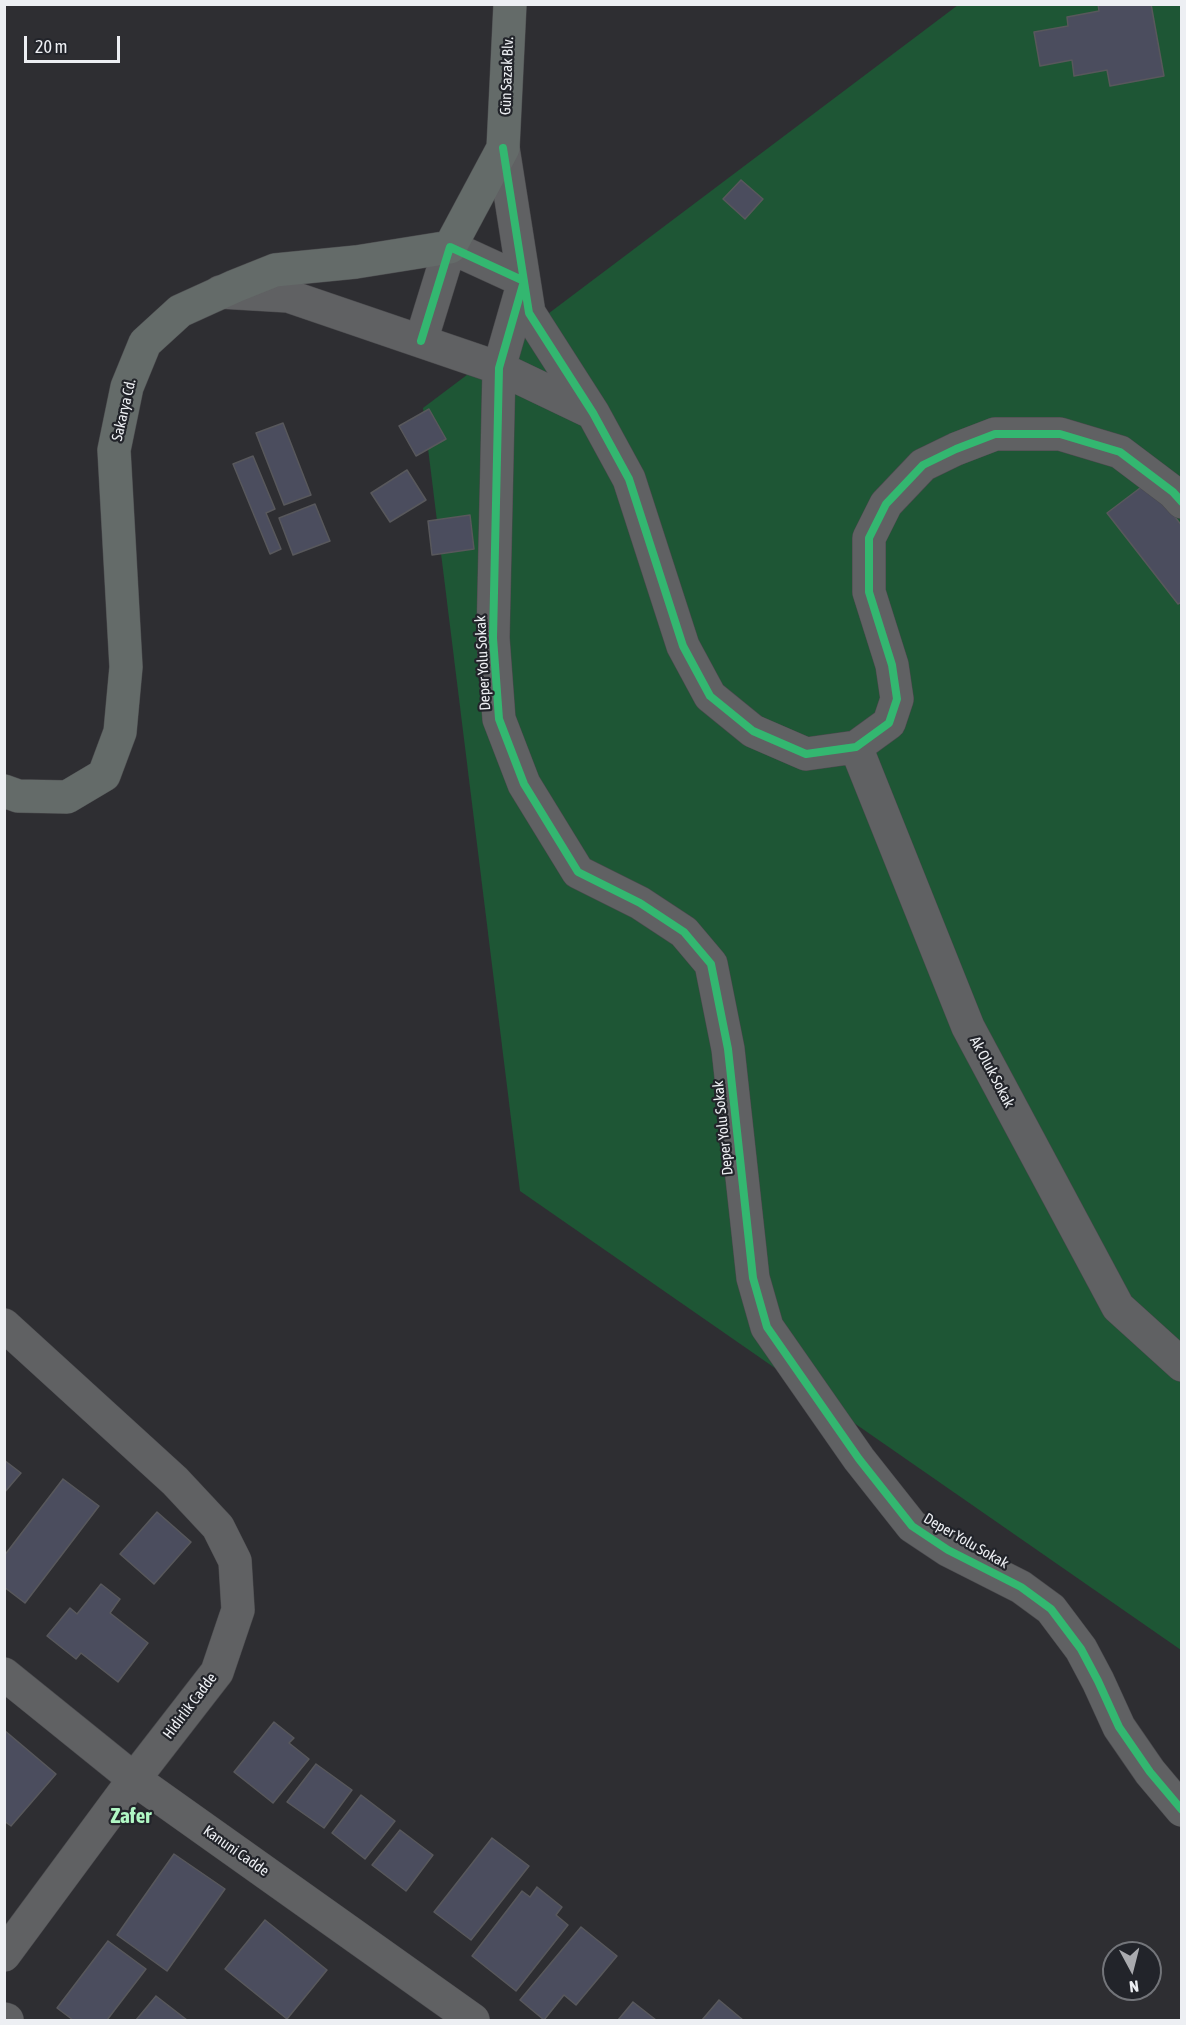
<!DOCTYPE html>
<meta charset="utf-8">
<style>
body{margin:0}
#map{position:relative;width:1186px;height:2025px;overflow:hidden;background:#2e2e32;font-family:"Asap Condensed",sans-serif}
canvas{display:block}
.frame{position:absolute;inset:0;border:6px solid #edeff3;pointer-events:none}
.north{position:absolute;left:1102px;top:1941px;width:60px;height:60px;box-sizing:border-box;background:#22242a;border:2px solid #73757a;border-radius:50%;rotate:173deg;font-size:16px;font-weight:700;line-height:24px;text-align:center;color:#edeff3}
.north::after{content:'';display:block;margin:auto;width:21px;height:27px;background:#aaabaf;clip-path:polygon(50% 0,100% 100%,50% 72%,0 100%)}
.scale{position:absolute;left:24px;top:36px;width:96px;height:27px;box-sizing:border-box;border:3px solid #edeff3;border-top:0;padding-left:8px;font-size:18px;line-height:21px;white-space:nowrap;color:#edeff3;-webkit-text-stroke:4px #22242a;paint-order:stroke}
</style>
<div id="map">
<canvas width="1186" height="2025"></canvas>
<div class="frame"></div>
<div class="north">N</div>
<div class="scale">20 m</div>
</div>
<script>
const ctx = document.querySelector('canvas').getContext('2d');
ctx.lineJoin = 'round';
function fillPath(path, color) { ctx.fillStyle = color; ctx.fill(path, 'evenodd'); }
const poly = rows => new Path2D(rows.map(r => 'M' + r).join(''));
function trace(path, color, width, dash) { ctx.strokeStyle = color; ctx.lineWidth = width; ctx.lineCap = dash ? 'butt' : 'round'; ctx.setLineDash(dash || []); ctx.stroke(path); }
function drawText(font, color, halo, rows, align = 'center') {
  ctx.font = font + ' "Asap Condensed",sans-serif'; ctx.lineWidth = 4.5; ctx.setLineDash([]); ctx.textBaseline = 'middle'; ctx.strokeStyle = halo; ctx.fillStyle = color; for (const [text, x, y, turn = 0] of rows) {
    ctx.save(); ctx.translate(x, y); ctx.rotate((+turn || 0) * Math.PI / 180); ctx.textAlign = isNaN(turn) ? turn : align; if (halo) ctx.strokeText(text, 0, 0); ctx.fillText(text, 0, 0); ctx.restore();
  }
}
const green = poly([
 [958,5,1181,5,1181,1650,520,1191,423,408]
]);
const building = poly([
 [1098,4,1151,4,1164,76,1110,86,1107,70,1074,76,1072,60,1040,66,1034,32,1068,26,1067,17,1099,11,1098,4],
 [741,180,763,199,745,219,723,199,741,180],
 [429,409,446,439,416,456,399,426,429,409],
 [283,423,311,495,284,505,256,433,283,423],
 [253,456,275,509,266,513,281,549,270,554,233,464,253,456],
 [407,470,426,500,390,522,371,493,407,470],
 [1148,482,1182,526,1182,602,1178,604,1107,513,1148,482],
 [315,504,330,541,293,555,279,518,315,504],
 [470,515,474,549,432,555,428,521,470,515],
 [4,1460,21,1473,4,1493,4,1460],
 [63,1479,99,1506,25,1603,4,1587,4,1556,63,1479],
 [157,1512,191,1542,154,1584,120,1554,157,1512],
 [101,1584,120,1599,110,1613,148,1643,118,1682,81,1653,76,1659,47,1636,70,1608,77,1614,101,1584],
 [274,1722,294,1738,289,1743,309,1759,273,1803,234,1772,274,1722],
 [4,1730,56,1774,11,1826,4,1821,4,1730],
 [316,1764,352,1790,324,1828,287,1802,316,1764],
 [361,1795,395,1821,365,1859,332,1833,361,1795],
 [400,1830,433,1855,406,1891,372,1865,400,1830],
 [492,1838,529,1866,471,1940,434,1912,492,1838],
 [174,1854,225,1889,167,1971,117,1935,174,1854],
 [537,1887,562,1907,556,1915,568,1925,516,1991,472,1956,522,1891,530,1897,537,1887],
 [265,1920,327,1970,287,2019,225,1969,265,1920],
 [581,1927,617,1956,576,2005,564,1995,544,2020,520,2000,581,1927],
 [108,1941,146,1969,107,2020,73,2020,57,2008,108,1941],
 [156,1996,187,2020,136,2020,156,1996],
 [719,2000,743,2020,702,2020,719,2000],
 [633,2002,656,2020,618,2020,633,2002]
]);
const minor = poly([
 [503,148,529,313,593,413,629,479,683,646,710,696,753,731,806,754,856,747,889,723,897,699,892,665,869,592,869,538,886,504,923,465,956,449,995,434,1060,434,1120,452,1173,492,1182,502],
 [220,292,288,296,499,368,593,413],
 [421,341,450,247,524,281,499,368,493,638,499,719,524,784,578,872,640,903,684,932,711,964,728,1049,753,1278,767,1327,859,1459,912,1526,948,1550,1021,1587,1051,1609,1081,1649,1098,1681,1119,1727,1150,1772,1182,1810],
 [856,747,968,1027,1118,1307,1182,1365],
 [4,1325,175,1481,218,1527,235,1561,238,1610,217,1672,134,1779,4,1955],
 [4,1674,134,1779,473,2020],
 [4,2019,7,2020]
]);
const major = poly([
 [4,791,18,796,67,797,104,775,120,732,126,667,114,450,127,387,145,343,180,311,235,286,275,270,356,262,450,247,503,148,510,4]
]);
const cycleway = poly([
 [503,148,529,313,593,413,629,479,683,646,710,696,753,731,806,754,856,747,889,723,897,699,892,665,869,592,869,538,886,504,923,465,956,449,995,434,1060,434,1120,452,1173,492,1182,502],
 [421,341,450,247,524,281,499,368,493,638,499,719,524,784,578,872,640,903,684,932,711,964,728,1049,753,1278,767,1327,859,1459,912,1526,948,1550,1021,1587,1051,1609,1081,1649,1098,1681,1119,1727,1150,1772,1182,1810]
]);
const streetNames = [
 ["Gün Sazak Blv.",507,76,-88],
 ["Sakarya Cd.",124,410,-77],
 ["Deper Yolu Sokak",483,663,-93],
 ["Ak Oluk Sokak",992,1072,62],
 ["Deper Yolu Sokak",723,1128,-96],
 ["Deper Yolu Sokak",966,1541,30],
 ["Hidirlik Cadde",190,1706,-53],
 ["Kanuni Cadde",236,1851,35]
];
const districtNames = [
 ["Zafer",131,1816]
];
fillPath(green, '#1e5635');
fillPath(building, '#4b4d5e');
trace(building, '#58585c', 1.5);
trace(minor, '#4a4a4d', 34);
trace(major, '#4a4a4d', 34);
trace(minor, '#606163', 33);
trace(major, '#646b69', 33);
trace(cycleway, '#33b770', 8);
drawText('15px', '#edeff3', '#22242a', streetNames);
drawText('bold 21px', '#b0f7c4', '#22242a', districtNames);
</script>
